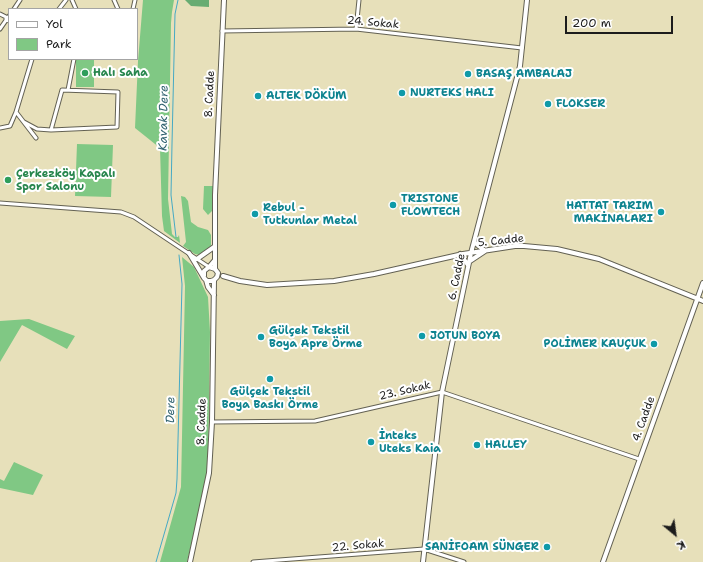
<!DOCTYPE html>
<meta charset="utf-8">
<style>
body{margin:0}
#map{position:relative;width:703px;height:562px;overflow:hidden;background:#e7e0ba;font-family:"Shantell Sans",sans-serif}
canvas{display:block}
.legend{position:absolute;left:8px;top:8px;width:130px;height:52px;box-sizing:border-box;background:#fff;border:1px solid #a4a4a4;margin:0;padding:5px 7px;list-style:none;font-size:12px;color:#1c1c1c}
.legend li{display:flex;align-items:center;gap:8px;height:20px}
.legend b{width:20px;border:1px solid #a4a4a4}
.north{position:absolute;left:655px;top:514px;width:40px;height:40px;-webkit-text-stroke:3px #fff;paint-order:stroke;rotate:151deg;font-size:11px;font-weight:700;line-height:16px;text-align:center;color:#1c1c1c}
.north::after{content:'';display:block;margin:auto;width:14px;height:18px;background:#1c1c1c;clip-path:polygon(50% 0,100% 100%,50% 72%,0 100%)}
.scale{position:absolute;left:565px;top:16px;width:108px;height:18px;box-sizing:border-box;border:2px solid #1c1c1c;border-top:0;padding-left:5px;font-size:12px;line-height:14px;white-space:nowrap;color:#1c1c1c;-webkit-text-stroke:3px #fff;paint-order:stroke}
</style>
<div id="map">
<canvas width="703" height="562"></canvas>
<ul class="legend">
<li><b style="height:5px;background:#fff"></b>Yol</li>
<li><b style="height:11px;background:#80c884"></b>Park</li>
</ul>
<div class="north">K</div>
<div class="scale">200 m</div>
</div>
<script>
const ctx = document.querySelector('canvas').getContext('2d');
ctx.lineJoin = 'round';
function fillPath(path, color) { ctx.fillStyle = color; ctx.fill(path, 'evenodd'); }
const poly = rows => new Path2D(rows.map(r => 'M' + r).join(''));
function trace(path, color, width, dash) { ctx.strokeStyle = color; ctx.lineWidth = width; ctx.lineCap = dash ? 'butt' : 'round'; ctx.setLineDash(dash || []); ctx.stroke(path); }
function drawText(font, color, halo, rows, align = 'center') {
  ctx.font = font + ' "Shantell Sans",sans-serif'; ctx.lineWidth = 4; ctx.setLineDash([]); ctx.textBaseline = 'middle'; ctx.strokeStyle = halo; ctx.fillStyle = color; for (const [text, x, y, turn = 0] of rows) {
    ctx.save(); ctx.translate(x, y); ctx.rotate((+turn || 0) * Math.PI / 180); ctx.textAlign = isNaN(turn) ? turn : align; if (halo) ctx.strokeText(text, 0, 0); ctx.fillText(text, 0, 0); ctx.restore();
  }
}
const green = poly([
 [143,0,174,0,172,12,171,23,168,199,172,234,175,237,178,237,179,235,180,243,164,231,162,216,160,148,135,128,138,61],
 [76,59,94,59,94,87,76,87],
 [77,144,113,145,111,197,75,196],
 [204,186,213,186,212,211,208,215,203,209],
 [181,196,185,197,188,201,191,222,198,227,208,230,211,235,211,246,200,255,195,254,183,246,186,242],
 [182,257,194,267,208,297,210,332,208,473,187,562,160,562,181,487,185,286],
 [29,319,75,336,67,349,22,325,0,362,0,321],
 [14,462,43,475,33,495,0,488,0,479,4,481]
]);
const forest = poly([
 [185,0,209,0,209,7,191,6]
]);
const stream = poly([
 [176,237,171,195,172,144,175,14,178,0],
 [156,562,176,493,177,479,182,284,179,255]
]);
const minor = poly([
 [72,0,76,9],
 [114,0,118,9],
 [14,9,20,0],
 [59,9,66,0],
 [133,9,135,0],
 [0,14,6,17,6,20,9,21],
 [0,29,9,16],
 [356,29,359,0],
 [222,31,356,29,522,48],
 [68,90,74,59],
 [16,112,36,138],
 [24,122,37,129,51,130,62,90,118,92,117,127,51,130],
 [0,128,10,126,16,112,32,59],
 [0,203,121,212,134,217,209,267],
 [212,422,315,421,442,392,639,459],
 [253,562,424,549,464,562]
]);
const tertiary = poly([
 [189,253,204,278,207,281,211,281,214,280,217,277,218,273,215,269,209,267,204,271,204,276],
 [460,254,468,265],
 [197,259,214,247],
 [215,260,215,195,224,0],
 [470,261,485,251,474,242],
 [209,267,215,260,215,269],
 [223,276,240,281,267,285,334,281,374,274,463,254,515,246,524,246,557,249,599,259,703,301],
 [206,280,208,287,214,295],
 [190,562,209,473,212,422,214,280],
 [423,562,442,392,471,253,520,66,527,0],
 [603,562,703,283]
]);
const markers = [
 [85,73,4,"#2e9e5b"],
 [468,74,4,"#0f9aa8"],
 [402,93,4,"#0f9aa8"],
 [258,96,4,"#0f9aa8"],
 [548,104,4,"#0f9aa8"],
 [8,180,4,"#2e9e5b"],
 [393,205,4,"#0f9aa8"],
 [661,212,4,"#0f9aa8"],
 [255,214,4,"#0f9aa8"],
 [422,336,4,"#0f9aa8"],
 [261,337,4,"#0f9aa8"],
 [654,344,4,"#0f9aa8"],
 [270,379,4,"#0f9aa8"],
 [371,442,4,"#0f9aa8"],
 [477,445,4,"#0f9aa8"],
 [547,547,4,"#0f9aa8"]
];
const streetNames = [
 ["24. Sokak",373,23,5],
 ["8. Cadde",210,94,-87],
 ["5. Cadde",501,241,-6],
 ["6. Cadde",457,277,-78],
 ["23. Sokak",405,391,-13],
 ["4. Cadde",644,419,-70],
 ["8. Cadde",202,422,-88],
 ["22. Sokak",358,546,-5]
];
const leisureNames = [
 ["Halı Saha",93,73],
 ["Çerkezköy Kapalı",16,174],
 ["Spor Salonu",16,187]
];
const cultureNames = [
 ["BASAŞ AMBALAJ",476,74],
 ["NURTEKS HALI",410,93],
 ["ALTEK DÖKÜM",266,96],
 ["FLOKSER",556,104],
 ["TRISTONE",401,199],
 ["FLOWTECH",401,212],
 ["HATTAT TARIM",653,206,"right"],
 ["MAKİNALARI",653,219,"right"],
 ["Rebul -",263,208],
 ["Tutkunlar Metal",263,221],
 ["Gülçek Tekstil",269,331],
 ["Boya Apre Örme",269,344],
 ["JOTUN BOYA",430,336],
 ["POLİMER KAUÇUK",646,344,"right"],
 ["Gülçek Tekstil",270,392,"center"],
 ["Boya Baskı Örme",270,405,"center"],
 ["İnteks",379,436],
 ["Uteks Kaia",379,449],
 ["HALLEY",485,445],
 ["SANİFOAM SÜNGER",539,547,"right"]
];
const waterNames = [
 ["Kavak Dere",164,118,-89],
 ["Dere",171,410,-89]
];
fillPath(green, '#80c884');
fillPath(forest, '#68ac72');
trace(stream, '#45a9c4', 1);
trace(minor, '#636153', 5);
trace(tertiary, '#636153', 6);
trace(minor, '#fff', 3);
trace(tertiary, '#fff', 4);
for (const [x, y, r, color] of markers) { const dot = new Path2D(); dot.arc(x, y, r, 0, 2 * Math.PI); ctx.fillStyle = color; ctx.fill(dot); trace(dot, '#fff', 1.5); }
drawText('11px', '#1c1c1c', '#fff', streetNames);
drawText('bold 11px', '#27864d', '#fff', leisureNames, 'left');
drawText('bold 11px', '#0d838f', '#fff', cultureNames, 'left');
drawText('italic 12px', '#306270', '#fff', waterNames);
</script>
